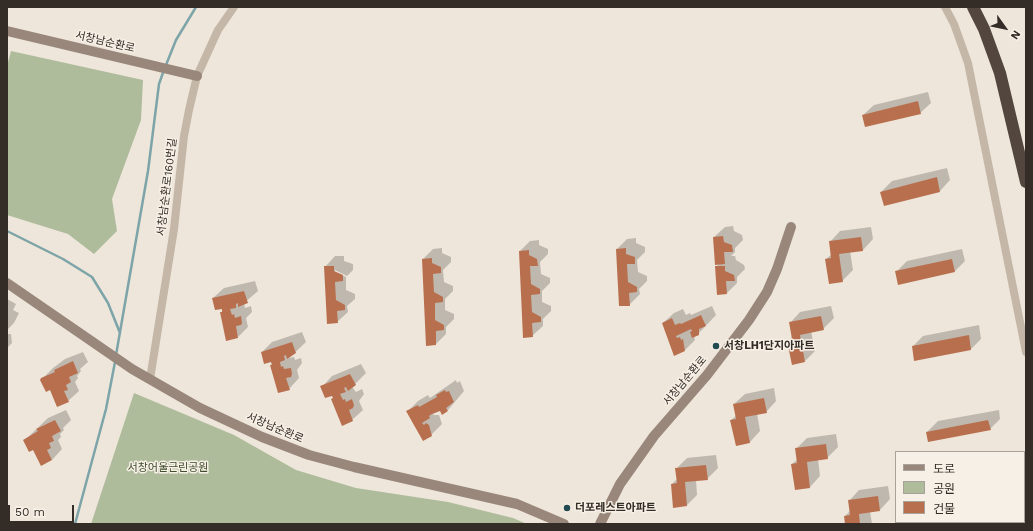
<!DOCTYPE html>
<meta charset="utf-8">
<style>
body{margin:0}
#map{position:relative;width:1033px;height:531px;overflow:hidden;background:#eee6da;font-family:"Work Sans","Noto Sans KR",sans-serif}
canvas{display:block}
.frame{position:absolute;inset:0;border:8px solid #332c27;pointer-events:none}
.legend{position:absolute;left:895px;top:451px;width:130px;height:72px;box-sizing:border-box;background:#f7f0e6;border:1px solid #a9a29a;margin:0;padding:5px 7px;list-style:none;font-size:12px;color:#332c27}
.legend li{display:flex;align-items:center;gap:8px;height:20px}
.legend b{width:20px;border:1px solid #a9a29a}
.north{position:absolute;left:985px;top:8px;width:40px;height:40px;-webkit-text-stroke:3px #f7f0e6;paint-order:stroke;rotate:123deg;font-size:11px;font-weight:700;line-height:16px;text-align:center;color:#332c27}
.north::after{content:'';display:block;margin:auto;width:14px;height:18px;background:#332c27;clip-path:polygon(50% 0,100% 100%,50% 72%,0 100%)}
.scale{position:absolute;left:8px;top:505px;width:66px;height:18px;box-sizing:border-box;border:2px solid #332c27;border-top:0;padding-left:5px;font-size:12px;line-height:14px;white-space:nowrap;color:#332c27;-webkit-text-stroke:3px #f7f0e6;paint-order:stroke}
</style>
<div id="map">
<canvas width="1033" height="531"></canvas>
<div class="frame"></div>
<ul class="legend">
<li><b style="height:5px;background:#98877a"></b>도로</li>
<li><b style="height:11px;background:#afbc9c"></b>공원</li>
<li><b style="height:11px;background:#b86f4e"></b>건물</li>
</ul>
<div class="north">N</div>
<div class="scale">50 m</div>
</div>
<script>
const ctx = document.querySelector('canvas').getContext('2d');
ctx.lineJoin = 'round';
function fillPath(path, color) { ctx.fillStyle = color; ctx.fill(path, 'evenodd'); }
const poly = rows => new Path2D(rows.map(r => 'M' + r).join(''));
function trace(path, color, width, dash) { ctx.strokeStyle = color; ctx.lineWidth = width; ctx.lineCap = dash ? 'butt' : 'round'; ctx.setLineDash(dash || []); ctx.stroke(path); }
function drawText(font, color, halo, rows, align = 'center') {
  ctx.font = font + ' "Work Sans","Noto Sans KR",sans-serif'; ctx.lineWidth = 3; ctx.setLineDash([]); ctx.textBaseline = 'middle'; ctx.strokeStyle = halo; ctx.fillStyle = color; for (const [text, x, y, turn = 0] of rows) {
    ctx.save(); ctx.translate(x, y); ctx.rotate((+turn || 0) * Math.PI / 180); ctx.textAlign = isNaN(turn) ? turn : align; if (halo) ctx.strokeText(text, 0, 0); ctx.fillText(text, 0, 0); ctx.restore();
  }
}
const green = poly([
 [11,51,143,80,141,120,112,199,117,231,94,254,68,234,7,215,7,66],
 [134,393,234,435,296,470,356,488,448,502,513,518,527,524,91,524]
]);
const shadow = poly([
 [928,92,931,103,920,113,863,115,874,105],
 [947,168,950,180,940,191,881,192,892,181],
 [733,226,734,231,742,235,743,240,735,248,735,252,731,256,735,256,736,260,744,265,745,269,737,277,737,283,727,293,716,267,720,263,714,237,725,227],
 [871,227,873,239,863,250,850,251,853,270,842,281,826,259,832,254,830,242,840,231],
 [636,238,636,243,645,247,645,252,637,260,638,272,647,276,647,281,639,289,640,294,629,305,617,249,627,239],
 [539,240,539,245,548,249,548,254,540,262,541,274,550,278,550,283,542,291,542,302,551,306,551,311,543,319,543,326,532,336,520,251,530,241],
 [442,248,442,253,451,257,451,262,443,270,444,282,453,286,453,291,445,299,445,310,454,314,454,319,446,327,446,334,436,344,423,259,433,249],
 [962,249,965,261,955,271,897,271,907,261],
 [335,256,344,256,344,261,353,264,353,270,347,276,335,270,335,272,346,277,346,290,355,294,355,299,347,306,348,312,337,322,325,267],
 [255,281,258,291,244,303,245,308,251,306,252,312,246,318,248,327,238,337,223,308,213,298,224,288],
 [7,299,16,304,13,310,19,313,14,323,7,330],
 [712,306,716,315,698,334,694,336,695,340,685,350,663,323,674,313,683,309,686,315,690,313,691,315],
 [831,306,834,318,823,329,811,331,815,351,805,361,788,341,793,336,790,323,800,312],
 [979,325,981,339,971,349,915,360,913,346,923,336],
 [302,332,306,342,289,358,294,357,295,360,301,358,302,363,297,370,299,378,289,389,271,366,272,361,262,352,272,342],
 [7,334,11,334,12,343,7,348],
 [83,352,88,362,80,369,81,371,77,376,78,378,75,382,79,391,68,401,50,389,42,379,53,368,65,359],
 [361,364,366,373,352,387,356,392,362,389,364,394,359,401,363,410,352,420,332,394,322,387,332,376],
 [456,380,457,383,460,381,464,391,448,410,440,410,433,414,434,415,439,415,442,424,431,435,407,412,418,401,428,395,430,398],
 [774,388,776,401,766,412,757,413,760,431,750,442,736,444,731,420,737,415,734,404,745,394],
 [66,410,71,420,63,428,64,430,60,434,61,437,58,440,62,449,52,460,34,448,25,440,48,418],
 [999,410,1000,419,990,429,927,432,938,421],
 [836,434,838,447,827,458,818,459,820,476,810,487,792,464,798,459,796,449,807,438],
 [716,455,718,468,707,479,696,480,697,495,687,505,674,507,672,484,677,479,676,469,687,458],
 [888,486,890,499,880,510,870,511,872,524,846,524,845,516,850,511,849,501,859,490]
]);
const stream = poly([
 [166,65,176,40,196,7],
 [7,231,63,259,92,277,108,303,120,333],
 [116,355,148,171,159,84,164,70],
 [75,524,106,409,115,362]
]);
const building = poly([
 [918,101,921,114,865,127,862,115],
 [937,177,940,192,884,206,880,192],
 [723,236,724,242,732,245,733,252,724,252,725,264,715,265,713,237],
 [861,237,863,251,839,254,843,282,829,284,825,259,831,258,829,241],
 [626,248,626,254,635,257,635,264,627,264,628,282,637,287,637,292,629,293,630,306,619,306,616,249],
 [529,250,529,255,537,259,538,266,530,266,531,284,540,289,540,294,531,295,532,312,541,317,541,322,532,323,533,337,523,338,519,251],
 [432,258,432,263,441,267,441,273,433,274,434,292,443,297,443,302,435,303,435,320,444,325,444,330,436,331,436,345,426,346,422,259],
 [952,259,955,272,898,285,895,271],
 [324,266,334,266,334,271,343,275,343,281,335,282,336,300,345,305,345,310,337,311,338,323,327,324],
 [715,266,725,266,725,271,734,275,735,281,726,281,727,294,717,295],
 [244,291,248,303,238,307,238,303,236,304,236,308,230,309,232,315,234,314,235,318,241,316,242,323,241,325,236,326,238,338,226,341,220,312,222,312,222,309,215,310,212,298],
 [701,315,706,326,699,329,699,335,692,338,690,332,692,331,691,329,676,336,677,338,680,337,681,340,683,339,685,351,674,356,662,323,672,318,675,325,680,323,681,324],
 [821,316,824,330,800,335,805,362,792,365,787,341,792,339,789,322],
 [969,335,971,350,914,361,912,346],
 [292,342,296,353,287,359,286,355,284,356,285,360,280,362,281,367,283,366,284,369,291,368,292,374,291,377,286,378,290,390,278,393,270,365,272,365,271,362,264,364,261,352],
 [73,361,78,373,69,377,71,382,66,385,68,390,64,391,69,402,57,407,50,390,46,392,40,380,41,378,55,372,54,370],
 [350,374,356,385,348,391,346,387,344,388,346,392,340,394,343,400,345,399,346,402,352,399,354,405,353,408,349,410,353,421,342,426,331,399,333,398,332,396,325,398,320,386],
 [445,390,446,392,449,391,454,402,446,408,448,411,442,415,440,411,432,414,429,416,430,418,422,423,424,425,426,423,429,425,432,436,423,441,406,411,418,405,419,407,437,397,436,395],
 [764,398,767,413,745,417,750,443,736,446,730,420,736,419,733,404],
 [55,420,61,431,52,436,54,441,49,443,51,448,47,450,52,460,41,466,33,450,29,452,23,440,38,431,36,429],
 [988,420,991,430,928,442,926,432],
 [826,444,828,459,807,462,810,488,795,490,791,464,797,463,795,448],
 [706,465,708,480,685,482,687,506,673,508,671,484,677,483,675,468],
 [878,496,880,511,859,514,860,524,845,524,844,516,850,515,848,500]
]);
const street = poly([
 [945,7,954,24,968,63,1026,352],
 [150,379,174,229,184,136,189,110,197,76,218,30,234,7]
]);
const secondary = poly([
 [7,31,197,76],
 [7,283,132,369,200,408,262,437,309,455,354,467,517,504,564,524],
 [600,524,620,484,654,436,707,375,749,320,767,292,777,269,791,227]
]);
const highway = poly([
 [973,7,984,29,1000,73,1026,182]
]);
const markers = [
 [716,346,4,"#21494f"],
 [567,508,4,"#21494f"]
];
const streetNames = [
 ["서창남순환로",105,42,13],
 ["서창남순환로160번길",167,187,-83],
 ["서창남순환로",685,381,-50],
 ["서창남순환로",275,428,23]
];
const poiNames = [
 ["서창LH1단지아파트",724,346],
 ["더포레스트아파트",575,508]
];
const parkNames = [
 ["서창어울근린공원",168,468]
];
fillPath(green, '#afbc9c');
fillPath(shadow, '#0003');
trace(stream, '#7da4a8', 2.5);
fillPath(building, '#b86f4e');
trace(street, '#c5b7a8', 8);
trace(secondary, '#98877a', 10);
trace(highway, '#53463f', 12);
for (const [x, y, r, color] of markers) { const dot = new Path2D(); dot.arc(x, y, r, 0, 2 * Math.PI); ctx.fillStyle = color; ctx.fill(dot); trace(dot, '#f7f0e6', 1.5); }
drawText('11px', '#332c27', '#f7f0e6', streetNames);
drawText('bold 11px', '#332c27', '#f7f0e6', poiNames, 'left');
drawText('11px', '#404e2e', '#f7f0e6', parkNames);
</script>
